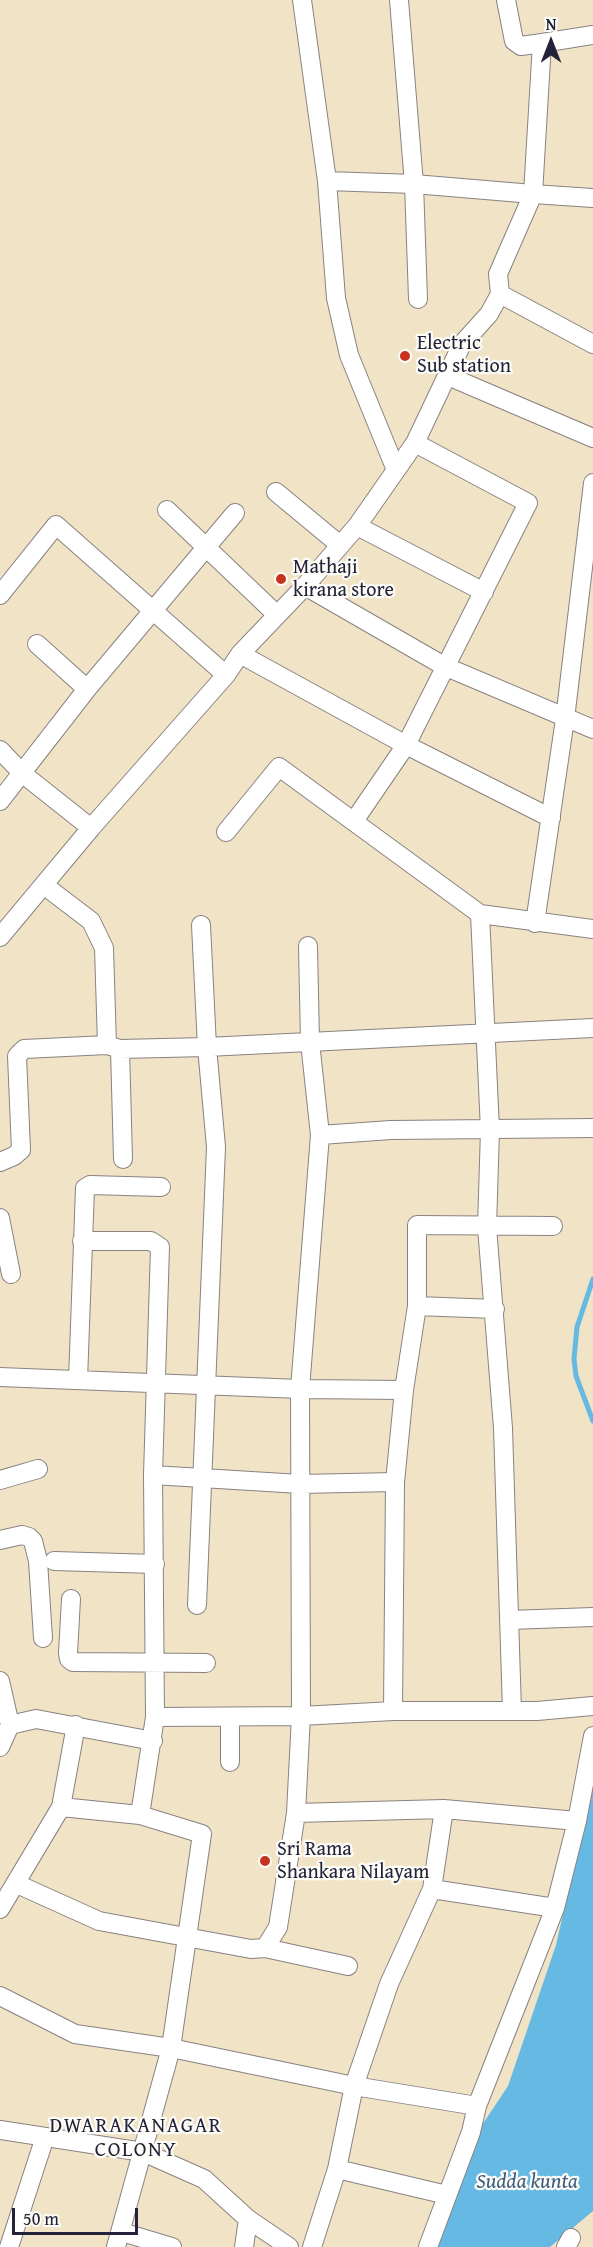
<!DOCTYPE html>
<style>
body{margin:0}
#map{position:relative;width:593px;height:2247px;overflow:hidden;background:#f0e3c6;font-family:"Gentium Book Plus",serif}
canvas{display:block}
.north{position:absolute;left:521px;top:12px;width:60px;height:60px;-webkit-text-stroke:4px #fdfcf7;paint-order:stroke;rotate:0deg;font-size:16px;font-weight:700;line-height:24px;text-align:center;color:#22223b}
.north::after{content:'';display:block;margin:auto;width:21px;height:27px;background:#22223b;clip-path:polygon(50% 0,100% 100%,50% 72%,0 100%)}
.scale{position:absolute;left:12px;top:2208px;width:126px;height:27px;box-sizing:border-box;border:3px solid #22223b;border-top:0;padding-left:8px;font-size:18px;line-height:21px;white-space:nowrap;color:#22223b;-webkit-text-stroke:4px #fdfcf7;paint-order:stroke}
</style>
<div id="map">
<canvas width="593" height="2247"></canvas>
<div class="north">N</div>
<div class="scale">50 m</div>
</div>
<script>
const ctx = document.querySelector('canvas').getContext('2d');
ctx.lineJoin = 'round';
function fillPath(path, color) { ctx.fillStyle = color; ctx.fill(path, 'evenodd'); }
const poly = rows => new Path2D(rows.map(r => 'M' + r).join(''));
function trace(path, color, width, dash) { ctx.strokeStyle = color; ctx.lineWidth = width; ctx.lineCap = dash ? 'butt' : 'round'; ctx.setLineDash(dash || []); ctx.stroke(path); }
function drawText(font, color, halo, rows, align = 'center') {
  ctx.font = font + ' "Gentium Book Plus",serif'; ctx.lineWidth = 4.5; ctx.setLineDash([]); ctx.textBaseline = 'middle'; ctx.strokeStyle = halo; ctx.fillStyle = color; for (const [text, x, y, turn = 0] of rows) {
    ctx.save(); ctx.translate(x, y); ctx.rotate((+turn || 0) * Math.PI / 180); ctx.textAlign = isNaN(turn) ? turn : align; if (halo) ctx.strokeText(text, 0, 0); ctx.fillText(text, 0, 0); ctx.restore();
  }
}
const water = poly([
 [593,1783,593,2211,550,2247,435,2247,478,2131,508,2086,556,1945]
]);
const stream = poly([
 [593,1279,577,1327,574,1359,576,1376,593,1421]
]);
const minor = poly([
 [302,0,327,181,336,298,349,355,396,470],
 [399,0,414,184,418,299],
 [506,0,514,41,521,46,542,43],
 [593,35,542,43,533,194,593,198],
 [500,294,593,344],
 [448,376,593,438],
 [276,492,340,545],
 [167,510,276,614],
 [357,526,484,592],
 [305,586,444,666,593,729],
 [0,595,56,525,226,675],
 [37,644,87,689],
 [240,654,406,745,551,818],
 [0,750,23,774,91,828],
 [0,801,87,689,235,513],
 [354,821,406,745,528,503,415,443],
 [226,832,279,767,480,914],
 [45,886,91,921,104,948,107,1045],
 [535,923,565,719,593,483],
 [0,937,91,828,226,675,240,654,305,586,357,526,415,443,462,344,489,314,500,294,498,274,533,194,414,184,327,181],
 [120,1049,123,1159],
 [320,1135,391,1130,593,1128],
 [0,1162,14,1156,21,1150,17,1056,24,1049,107,1045,120,1049,207,1047,593,1028],
 [0,1218,11,1274],
 [82,1241,151,1241,160,1247,153,1475,155,1717,140,1815],
 [417,1306,495,1309],
 [0,1377,300,1389,404,1390],
 [78,1380,85,1188,90,1185,161,1187],
 [153,1475,300,1484,395,1482],
 [0,1480,38,1469],
 [0,1540,22,1535,29,1537,33,1541,38,1561,43,1638],
 [54,1561,155,1564],
 [71,1599,68,1653,69,1659,73,1662,206,1663],
 [197,1605,216,1147,207,1047,201,925],
 [509,1620,593,1617],
 [0,1681,10,1725],
 [393,1711,395,1482,404,1390,417,1306,417,1225,553,1226],
 [512,1711,503,1428,487,1227,490,1130,480,914,593,929],
 [155,1717,301,1716,393,1711,537,1711,593,1706],
 [230,1717,230,1762],
 [0,1747,10,1725,36,1719,153,1741],
 [61,1807,140,1815,202,1834,171,2048,116,2247],
 [296,1813,444,1809,577,1821],
 [17,1884,99,1921,251,1949,265,1948,278,1927,296,1813,301,1716,300,1389,320,1135,310,1042,308,946],
 [432,1889,555,1908],
 [0,1909,61,1807,76,1725],
 [265,1948,348,1966],
 [0,1996,75,2034,171,2048,354,2086,477,2106,555,1908,577,1821,593,1736],
 [0,2130,143,2152,204,2179,248,2219,289,2247],
 [337,2169,447,2195],
 [122,2232,172,2247],
 [9,2247,45,2137],
 [244,2247,248,2219],
 [312,2247,337,2169,354,2086,389,1984,432,1889,444,1809],
 [428,2247,471,2132,477,2106],
 [566,2247,571,2238]
]);
const markers = [
 [405,356,6,"#c8321e"],
 [281,579,6,"#c8321e"],
 [265,1861,6,"#c8321e"]
];
const poiNames = [
 ["Electric",417,344],
 ["Sub station",417,367],
 ["Mathaji",293,568],
 ["kirana store",293,591],
 ["Sri Rama",277,1850],
 ["Shankara Nilayam",277,1873]
];
const neighbourhoodNames = [
 ["DWARAKANAGAR",136,2127],
 ["COLONY",136,2151]
];
const waterNames = [
 ["Sudda kunta",527,2183]
];
fillPath(water, '#66b9e2');
trace(stream, '#66b9e2', 5);
trace(minor, '#898280', 20);
trace(minor, '#fff', 18);
for (const [x, y, r, color] of markers) { const dot = new Path2D(); dot.arc(x, y, r, 0, 2 * Math.PI); ctx.fillStyle = color; ctx.fill(dot); trace(dot, '#fdfcf7', 2); }
drawText('20px', '#22223b', '#fdfcf7', poiNames, 'left');
ctx.letterSpacing = '1.5px';
drawText('21px', '#22223b', '#fdfcf7', neighbourhoodNames);
ctx.letterSpacing = '0px';
drawText('italic 21px', '#3d5e7e', '#fdfcf7', waterNames);
</script>
